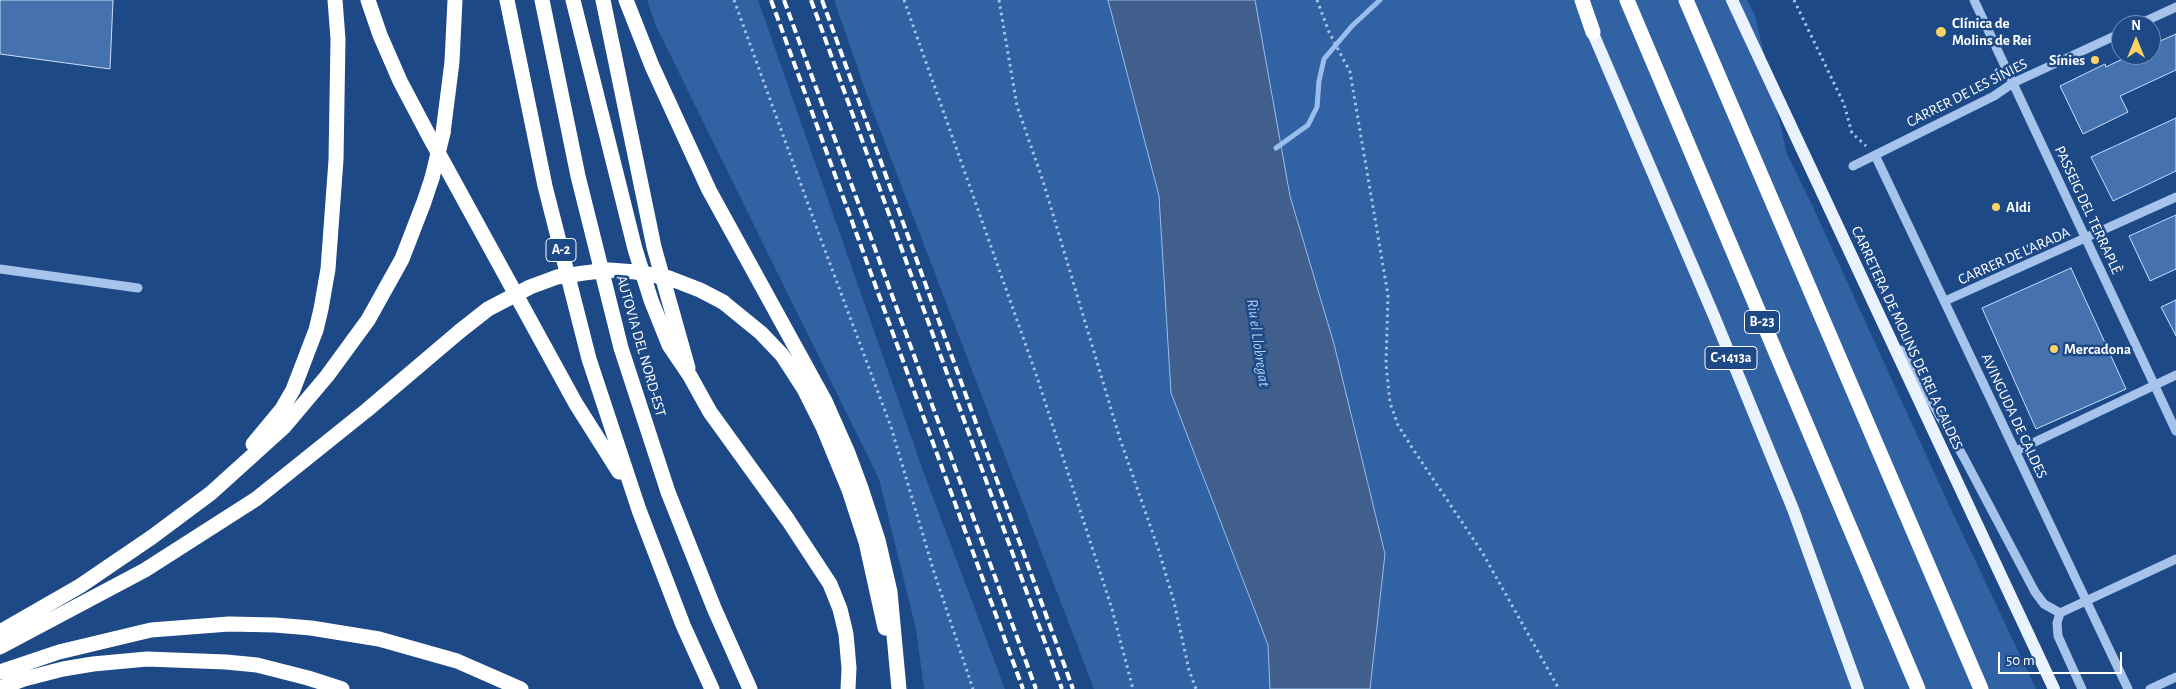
<!DOCTYPE html>
<meta charset="utf-8">
<style>
body{margin:0}
#map{position:relative;width:2176px;height:689px;overflow:hidden;background:#1d4987;font-family:"Alegreya Sans",sans-serif}
canvas{display:block}
.north{position:absolute;left:2111px;top:15px;width:50px;height:50px;box-sizing:border-box;background:#1d4987;border:1px solid #7792b7;border-radius:50%;rotate:0deg;font-size:14px;font-weight:700;line-height:20px;text-align:center;color:#fff}
.north::after{content:'';display:block;margin:auto;width:18px;height:22px;background:#fad364;clip-path:polygon(50% 0,100% 100%,50% 72%,0 100%)}
.scale{position:absolute;left:1998px;top:652px;width:124px;height:22px;box-sizing:border-box;border:2px solid #fff;border-top:0;padding-left:6px;font-size:15px;line-height:18px;white-space:nowrap;color:#fff;-webkit-text-stroke:4px #1d4987;paint-order:stroke}
</style>
<div id="map">
<canvas width="2176" height="689"></canvas>
<div class="north">N</div>
<div class="scale">50 m</div>
</div>
<script>
const ctx = document.querySelector('canvas').getContext('2d');
ctx.lineJoin = 'round';
function fillPath(path, color) { ctx.fillStyle = color; ctx.fill(path, 'evenodd'); }
const poly = rows => new Path2D(rows.map(r => 'M' + r).join(''));
function trace(path, color, width, dash) { ctx.strokeStyle = color; ctx.lineWidth = width; ctx.lineCap = dash ? 'butt' : 'round'; ctx.setLineDash(dash || []); ctx.stroke(path); }
function drawText(font, color, halo, rows, align = 'center') {
  ctx.font = font + ' "Alegreya Sans",sans-serif'; ctx.lineWidth = 5; ctx.setLineDash([]); ctx.textBaseline = 'middle'; ctx.strokeStyle = halo; ctx.fillStyle = color; for (const [text, x, y, turn = 0] of rows) {
    ctx.save(); ctx.translate(x, y); ctx.rotate((+turn || 0) * Math.PI / 180); ctx.textAlign = isNaN(turn) ? turn : align; if (halo) ctx.strokeText(text, 0, 0); ctx.fillText(text, 0, 0); ctx.restore();
  }
}
const green = poly([
 [647,0,758,0,926,479,1005,689,924,689,916,629,879,479,656,26],
 [834,0,1108,0,1159,196,1171,393,1268,645,1270,689,1094,689,872,109],
 [1255,0,1747,0,1755,15,1787,154,1813,207,1949,505,2036,689,1370,689,1385,554,1334,344,1290,196]
]);
const water = poly([
 [1108,0,1255,0,1290,196,1334,344,1385,554,1370,689,1270,689,1268,645,1171,393,1159,196,1108,0]
]);
const stream = poly([
 [1276,148,1308,125,1317,107,1319,81,1324,59,1352,26,1380,0]
]);
const building = poly([
 [0,0,113,0,110,69,0,54,0,0],
 [2176,34,2176,70,2120,96,2128,112,2083,134,2060,86,2105,64,2106,67,2131,55,2151,55,2151,45,2176,34],
 [2176,118,2176,171,2113,201,2091,157,2176,118],
 [2176,215,2176,269,2150,281,2129,236,2176,215],
 [2071,268,2126,389,2036,429,1982,308,2071,268],
 [2176,300,2176,336,2161,307,2176,300]
]);
const path = poly([
 [734,0,820,237,891,427,934,572,973,689],
 [904,0,1036,374,1112,609,1133,689],
 [999,0,1017,106,1043,181,1120,439,1159,551,1174,602,1189,670,1196,689],
 [1317,0,1329,32,1350,72,1388,295,1386,364,1390,403,1398,425,1411,446,1482,552,1559,689],
 [1794,0,1844,104,1852,133,1866,146]
]);
const minor = poly([
 [1974,0,2176,431],
 [2137,25,2176,7],
 [1875,155,2128,689],
 [1853,166,1994,96,2013,83,2121,33],
 [0,269,138,288],
 [1945,301,2176,197],
 [1901,350,1963,456,2035,592,2044,604,2060,613],
 [2016,451,2176,375],
 [2060,613,2176,559],
 [2060,613,2057,623,2058,636,2082,689],
 [2150,689,2176,677]
]);
const major = poly([
 [1732,0,2054,689],
 [1589,24,1714,316,1793,509,1858,689]
]);
const highway = poly([
 [368,0,380,35,400,81,429,136,576,404,619,472],
 [507,0,545,186,589,359,639,510,683,625,712,689],
 [542,0,578,176,621,348,668,492,714,608,750,689],
 [573,0,635,249,651,300,669,345,690,376,710,412,788,520,830,584,840,609,846,634,849,668,848,689],
 [603,0,654,247,688,368],
 [626,0,652,66,709,190,825,401,848,453,861,488,878,540,890,592,899,689],
 [1582,0,1593,32],
 [1627,0,1918,689],
 [1686,0,1981,689],
 [443,133,452,62,455,0],
 [723,302,761,333,782,355,804,389,823,427,849,490,866,542,885,628],
 [253,444,282,409,293,390,316,330,321,309,328,269,336,160,338,39,335,0],
 [0,632,80,586,152,537,211,493,284,427,327,376,368,320,402,259,424,202,432,178],
 [0,647,145,570,256,499,367,410,460,331],
 [0,672,59,652,151,630,229,624,275,625,311,628,379,639,457,661,521,689],
 [0,688,24,679,63,669,93,664,147,659,226,662,257,665,308,678,342,689]
]);
const rail = poly([
 [771,0,1023,689],
 [784,0,1036,689],
 [811,0,1062,689],
 [822,0,1073,689]
]);
const highwayBridge = poly([
 [432,178,443,133],
 [460,331,488,309,530,287,557,277,584,273,609,270,636,272,669,278,700,290,723,302]
]);
const markers = [
 [1941,32,6,"#fad364"],
 [2095,60,5,"#fad364"],
 [1996,207,5,"#fad364"],
 [2054,349,5,"#fad364"]
];
const shields = [
 [561,250,30],
 [1762,322,35],
 [1731,358,52]
];
const shieldNames = [
 ["A-2",561,250],
 ["B-23",1762,322],
 ["C-1413a",1731,358]
];
const poiNames = [
 ["Clínica de",1952,23],
 ["Molins de Rei",1952,40],
 ["Sínies",2085,60,"right"],
 ["Aldi",2006,207],
 ["Mercadona",2064,349]
];
const streetNames = [
 ["CARRER DE LES SÍNIES",1967,93,-27],
 ["PASSEIG DEL TERRAPLÈ",2088,210,65],
 ["CARRER DE L'ARADA",2014,256,-24],
 ["CARRETERA DE MOLINS DE REI A CALDES",1907,338,65],
 ["AUTOVIA DEL NORD-EST",641,346,74],
 ["AVINGUDA DE CALDES",2014,416,65]
];
const waterNames = [
 ["Riu el Llobregat",1258,343,82]
];
fillPath(green, '#3162a4');
fillPath(water, '#405f8c');
trace(water, '#99beed', 1);
trace(stream, '#99beed', 5);
fillPath(building, '#4572af');
trace(building, '#cbdef8', 1);
trace(path, '#a6c3eb', 3, [2.5, 4]);
trace(minor, '#a6c3eb', 9);
trace(major, '#eaf2fe', 12);
trace(highway, '#fff', 15);
trace(rail, '#fff', 4, [9, 4]);
trace(highwayBridge, '#fff', 15);
for (const [x, y, r, color] of markers) { const dot = new Path2D(); dot.arc(x, y, r, 0, 2 * Math.PI); ctx.fillStyle = color; ctx.fill(dot); trace(dot, '#1d4987', 2); }
for (const [x, y, w] of shields) { const box = new Path2D(); box.roundRect(x - w / 2, y - 11.5, w, 23, 4); ctx.fillStyle = '#1d4987'; ctx.fill(box); trace(box, '#fff', 1); }
drawText('bold 14px', '#fff', null, shieldNames);
drawText('bold 15px', '#fff', '#1d4987', poiNames, 'left');
drawText('15px', '#fff', '#1d4987', streetNames);
drawText('italic 16px', '#b2cdf2', '#1d4987', waterNames);
</script>
